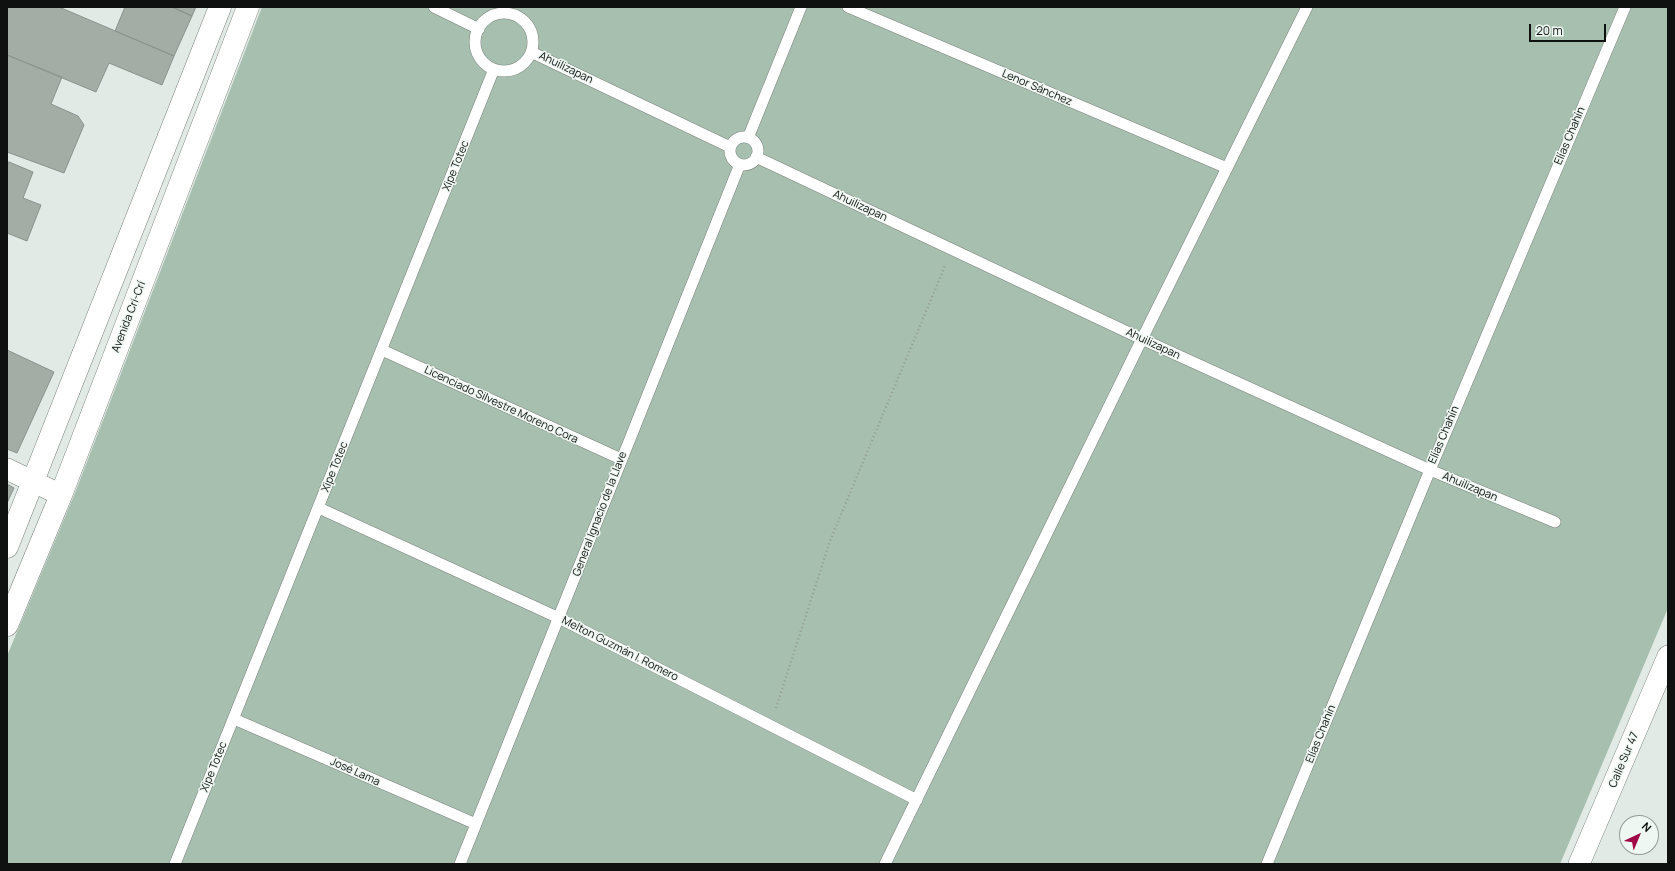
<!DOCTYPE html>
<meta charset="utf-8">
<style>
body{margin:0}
#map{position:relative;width:1675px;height:871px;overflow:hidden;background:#e1eae4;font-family:Manrope,sans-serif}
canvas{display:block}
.frame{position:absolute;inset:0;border:8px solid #0e110f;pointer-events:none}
.north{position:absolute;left:1619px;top:815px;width:40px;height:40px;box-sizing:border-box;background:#eef7f1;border:1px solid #949b97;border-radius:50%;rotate:44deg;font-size:11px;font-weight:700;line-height:16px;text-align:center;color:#0e110f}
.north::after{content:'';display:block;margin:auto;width:14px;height:18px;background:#a10848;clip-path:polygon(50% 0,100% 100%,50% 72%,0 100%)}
.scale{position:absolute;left:1529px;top:24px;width:77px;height:18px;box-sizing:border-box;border:2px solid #0e110f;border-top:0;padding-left:5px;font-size:12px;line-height:14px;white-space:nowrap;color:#0e110f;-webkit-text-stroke:3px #eef7f1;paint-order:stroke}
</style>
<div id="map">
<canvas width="1675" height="871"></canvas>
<div class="frame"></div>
<div class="north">N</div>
<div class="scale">20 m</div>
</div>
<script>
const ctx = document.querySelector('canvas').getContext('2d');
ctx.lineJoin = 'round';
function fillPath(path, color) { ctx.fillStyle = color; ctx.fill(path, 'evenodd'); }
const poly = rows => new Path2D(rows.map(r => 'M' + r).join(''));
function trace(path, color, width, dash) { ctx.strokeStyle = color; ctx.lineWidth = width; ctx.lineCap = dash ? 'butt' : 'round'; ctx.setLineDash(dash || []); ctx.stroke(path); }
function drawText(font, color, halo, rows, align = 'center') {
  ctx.font = font + ' Manrope,sans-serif'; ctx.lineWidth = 3; ctx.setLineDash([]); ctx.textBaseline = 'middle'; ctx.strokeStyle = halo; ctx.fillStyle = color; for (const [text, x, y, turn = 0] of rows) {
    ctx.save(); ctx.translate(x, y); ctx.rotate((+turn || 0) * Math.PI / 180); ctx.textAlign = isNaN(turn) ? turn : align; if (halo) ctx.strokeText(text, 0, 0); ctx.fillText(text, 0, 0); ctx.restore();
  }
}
const green = poly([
 [262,7,1668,7,1668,608,1560,864,7,864,7,656,75,493]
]);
const building = poly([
 [7,7,59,7,174,56,162,85,109,63,96,92,7,55,7,7],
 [125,7,172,7,192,16,174,56,115,31,125,7],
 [172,7,196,7,192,16,172,7],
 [7,55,62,77,51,104,78,116,84,125,64,173,7,152,7,55],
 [9,162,33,172,23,198,41,205,27,241,7,233,7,166,9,162],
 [7,350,54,372,17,453,7,449,7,350],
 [7,484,14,488,7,503,7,484]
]);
const path = poly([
 [776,708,830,541,945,266]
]);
const service = poly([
 [434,7,479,29],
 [848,7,1227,168],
 '475 42a29 29 0 1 1 58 0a29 29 0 1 1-58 0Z',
 [531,52,730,147],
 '730 151a14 14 0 1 1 28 0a14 14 0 1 1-28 0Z',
 [748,138,801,7],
 [756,157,1142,339,1430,470,1555,522],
 [382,350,621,459],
 [319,508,559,618,917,800],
 [234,719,476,824],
 [175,864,494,69],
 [460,864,740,164],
 [885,864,1142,339,1307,7],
 [1267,864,1430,470,1625,7]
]);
const minor = poly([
 [7,469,61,495],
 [1579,864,1668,656]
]);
const secondary = poly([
 [7,547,220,7],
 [7,625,61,495,248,7]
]);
const streetNames = [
 ["Ahuilizapan",566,68,26],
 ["Lenor Sánchez",1037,88,23],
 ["Elías Chahín",1570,136,-67],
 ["Xipe Totec",456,166,-68],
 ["Ahuilizapan",860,206,25],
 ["Avenida Cri-Crí",129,317,-69],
 ["Ahuilizapan",1153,344,25],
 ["Licenciado Silvestre Moreno Cora",501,405,25],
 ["Elías Chahín",1444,435,-67],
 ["Xipe Totec",335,467,-68],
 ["Ahuilizapan",1470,487,23],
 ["General Ignacio de la Llave",600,514,-69],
 ["Melton Guzmán I. Romero",620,649,27],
 ["Elías Chahín",1321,734,-68],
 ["Calle Sur 47",1624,760,-67],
 ["Xipe Totec",214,767,-68],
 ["José Lama",355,772,24]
];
fillPath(green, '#a7bfaf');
fillPath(building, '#a4aca6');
trace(building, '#89928c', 1);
trace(service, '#7a837d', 12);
trace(minor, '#7a837d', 22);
trace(secondary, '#7a837d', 23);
trace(path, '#939a96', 2.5, [1, 3]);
trace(service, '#fff', 11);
trace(minor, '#fff', 21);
trace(secondary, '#fff', 22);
drawText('11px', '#0e110f', '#eef7f1', streetNames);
</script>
